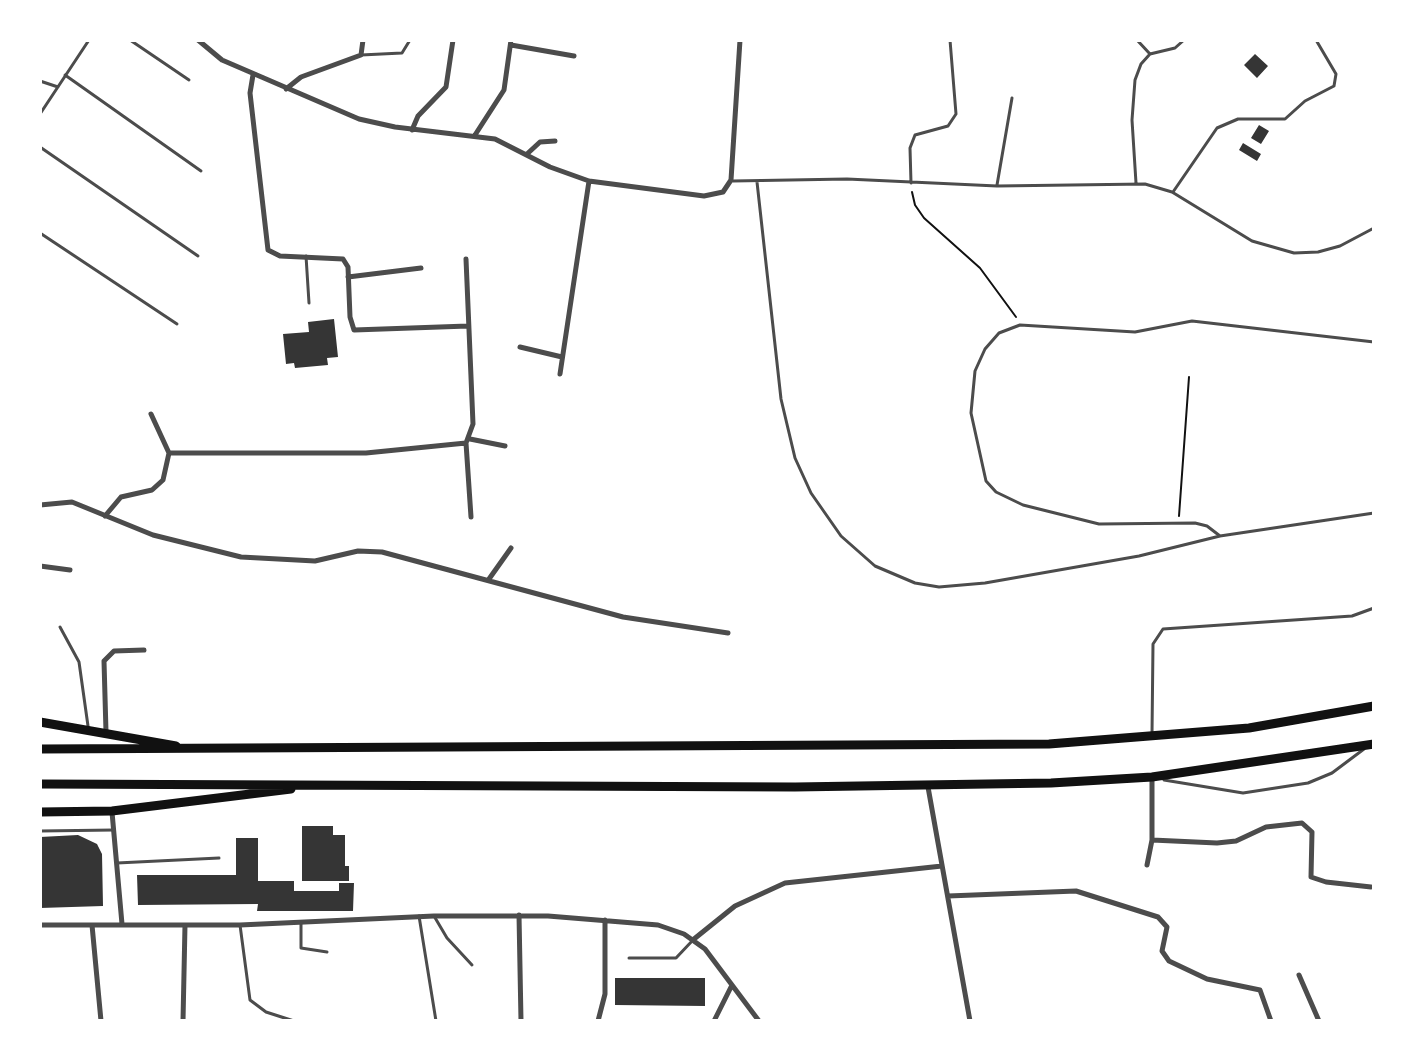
<!DOCTYPE html>
<style>
body{margin:0}
#map{position:relative;width:1414px;height:1061px;overflow:hidden;background:#fff;font-family:Jost,sans-serif}
canvas{display:block}
.frame{position:absolute;inset:0;border:42px solid #fff;pointer-events:none}
</style>
<div id="map">
<canvas width="1414" height="1061"></canvas>
<div class="frame"></div>
</div>
<script>
const ctx = document.querySelector('canvas').getContext('2d');
ctx.lineJoin = 'round';
function fillPath(path, color) { ctx.fillStyle = color; ctx.fill(path, 'evenodd'); }
const poly = rows => new Path2D(rows.map(r => 'M' + r).join(''));
function trace(path, color, width, dash) { ctx.strokeStyle = color; ctx.lineWidth = width; ctx.lineCap = dash ? 'butt' : 'round'; ctx.setLineDash(dash || []); ctx.stroke(path); }
const building = poly([
 [1255,54,1268,66,1257,78,1244,65],
 [1259,125,1269,131,1261,144,1251,138],
 [1243,143,1261,154,1257,161,1239,150],
 [334,319,338,357,327,358,328,365,295,368,294,363,286,364,283,334,309,332,308,322],
 [302,826,333,826,333,835,345,835,345,866,349,866,349,881,302,881],
 [78,835,97,844,102,854,103,906,40,908,40,837],
 [236,838,258,838,258,881,294,881,294,891,339,891,339,883,354,883,353,911,257,911,258,904,138,905,137,875,236,875],
 [615,978,705,978,705,1006,615,1005]
]);
const path = poly([
 [912,192,915,205,924,218,980,268,1016,317],
 [1179,516,1189,377]
]);
const service = poly([
 [130,40,189,80],
 [1137,40,1150,54],
 [361,55,402,53,410,40],
 [65,75,201,171],
 [40,81,58,87],
 [40,114,89,40],
 [40,147,198,256],
 [733,181,847,179,997,186,1145,184,1172,192,1252,241,1294,253,1318,252,1340,246,1374,228],
 [757,182,781,399,795,458,811,493,841,536,875,566,915,583,939,587,985,583,1139,556,1220,536,1374,513],
 [911,183,910,148,915,135,948,126,956,114,950,40],
 [1136,183,1132,120,1135,80,1141,64,1150,54,1175,48,1184,40],
 [997,185,1012,98],
 [1173,192,1217,128,1238,119,1285,119,1305,101,1334,86,1336,74,1316,40],
 [40,233,177,324],
 [306,256,309,303],
 [1220,536,1207,526,1195,523,1099,524,1023,505,996,492,986,481,971,413,975,371,985,349,999,333,1020,325,1135,332,1192,321,1374,342],
 [60,627,79,662,88,726],
 [1152,734,1153,644,1163,629,1352,616,1374,608],
 [1164,780,1243,793,1308,783,1332,773,1364,749],
 [40,831,114,830],
 [117,863,219,858],
 [419,916,436,1021],
 [434,916,447,938,472,965],
 [301,923,301,948,327,952],
 [240,925,250,1000,266,1012,294,1021],
 [629,958,676,958,693,940],
 [975,1021,994,1021]
]);
const minor = poly([
 [198,40,222,60,359,119,395,127,495,139,550,167,589,181,704,196,723,192,731,180,740,40],
 [511,45,574,56],
 [253,75,250,93,268,250,280,256,343,259,348,267,350,317,354,330,468,326],
 [286,89,301,77,361,55,363,40],
 [412,130,418,116,446,87,453,40],
 [475,135,504,90,511,40],
 [527,154,540,142,555,141],
 [348,277,421,268],
 [520,347,562,357],
 [560,374,589,181],
 [470,439,505,446],
 [466,443,471,517],
 [169,453,366,453,466,443,473,424,466,259],
 [40,505,72,502,153,535,241,557,315,561,358,551,382,552,623,617,728,633],
 [105,516,121,497,152,490,163,480,169,453,151,414],
 [40,566,70,570],
 [489,579,511,548],
 [106,732,104,661,114,651,144,650],
 [928,787,970,1021],
 [112,812,122,924],
 [1152,840,1217,843,1236,841,1266,827,1302,823,1312,832,1311,877,1326,882,1371,887],
 [1147,865,1152,840,1152,778],
 [948,896,1076,891,1158,917,1167,927,1162,951,1169,961,1207,979,1260,990,1271,1021],
 [519,915,521,1021],
 [40,925,240,925,434,916,548,916,658,925,684,934,705,949,759,1021],
 [92,925,101,1021],
 [694,939,735,906,785,883,942,866],
 [1299,975,1319,1021],
 [183,1021,185,925],
 [598,1021,605,994,605,920],
 [714,1021,732,985]
]);
const trunk = poly([
 [40,722,176,746],
 [40,749,1049,744,1249,728,1374,706],
 [40,784,795,787,1051,783,1152,777,1374,744],
 [40,812,112,811,291,789]
]);
fillPath(building, '#353535');
trace(path, '#111', 2);
trace(service, '#4c4c4c', 3);
trace(minor, '#4c4c4c', 5);
trace(trunk, '#111', 9);
</script>
